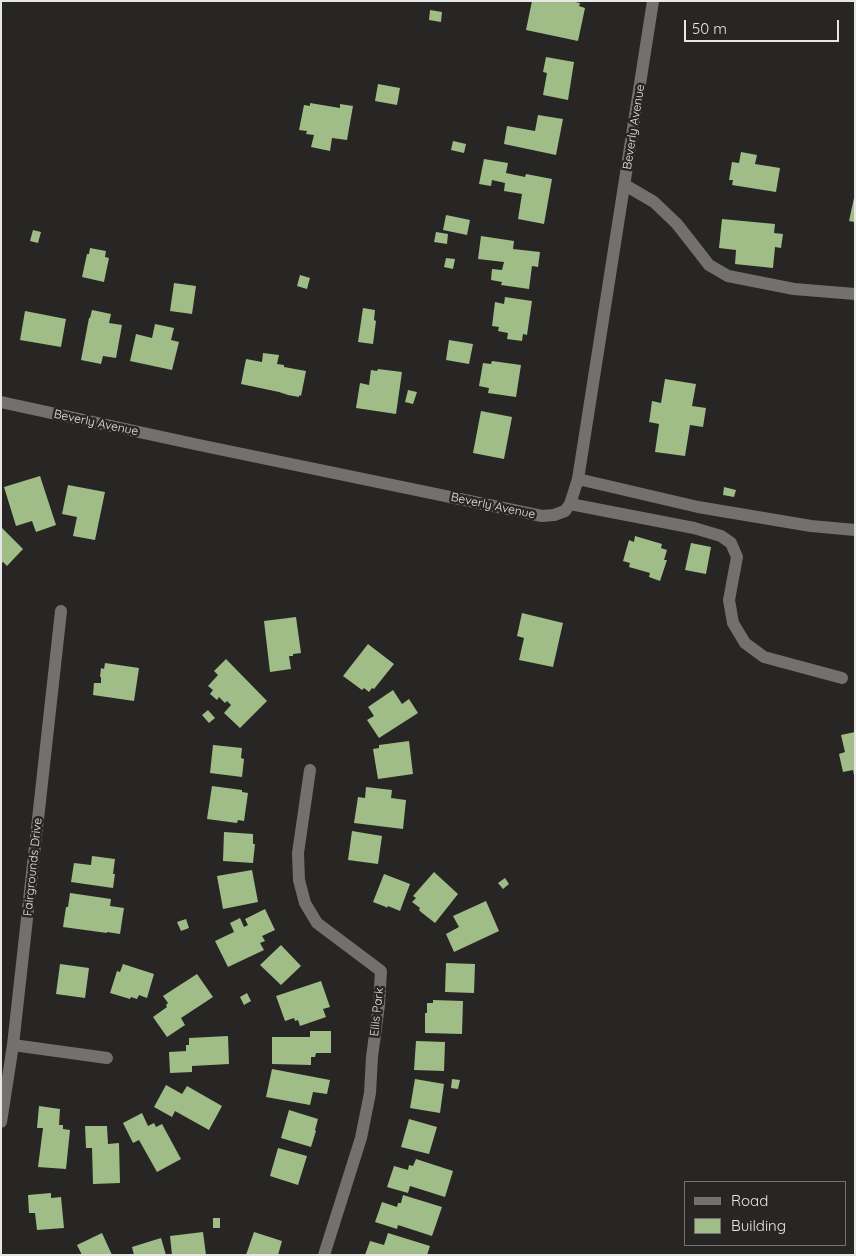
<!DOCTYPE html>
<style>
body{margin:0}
#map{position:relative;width:856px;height:1256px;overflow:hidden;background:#272624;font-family:Quicksand,sans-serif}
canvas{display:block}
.frame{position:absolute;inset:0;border:2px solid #e7e7e5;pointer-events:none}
.legend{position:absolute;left:684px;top:1181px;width:162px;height:65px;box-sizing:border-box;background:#272624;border:1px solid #747371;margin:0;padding:6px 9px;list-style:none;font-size:15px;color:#e7e7e5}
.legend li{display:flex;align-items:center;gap:10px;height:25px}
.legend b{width:25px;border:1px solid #747371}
.scale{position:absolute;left:684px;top:20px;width:155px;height:22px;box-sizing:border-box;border:2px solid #e7e7e5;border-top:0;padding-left:6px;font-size:15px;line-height:18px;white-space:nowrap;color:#e7e7e5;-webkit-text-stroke:4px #272624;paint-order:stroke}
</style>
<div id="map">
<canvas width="856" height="1256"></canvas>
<div class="frame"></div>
<ul class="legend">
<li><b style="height:6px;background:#727170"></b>Road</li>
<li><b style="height:14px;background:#a0bd88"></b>Building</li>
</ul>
<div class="scale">50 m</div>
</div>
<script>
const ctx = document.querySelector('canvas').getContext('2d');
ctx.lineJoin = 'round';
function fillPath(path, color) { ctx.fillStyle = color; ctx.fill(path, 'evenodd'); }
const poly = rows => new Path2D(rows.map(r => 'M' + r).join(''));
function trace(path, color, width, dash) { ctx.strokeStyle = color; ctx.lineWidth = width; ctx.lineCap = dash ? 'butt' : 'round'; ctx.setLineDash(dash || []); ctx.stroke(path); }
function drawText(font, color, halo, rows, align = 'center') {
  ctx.font = font + ' Quicksand,sans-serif'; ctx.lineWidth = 5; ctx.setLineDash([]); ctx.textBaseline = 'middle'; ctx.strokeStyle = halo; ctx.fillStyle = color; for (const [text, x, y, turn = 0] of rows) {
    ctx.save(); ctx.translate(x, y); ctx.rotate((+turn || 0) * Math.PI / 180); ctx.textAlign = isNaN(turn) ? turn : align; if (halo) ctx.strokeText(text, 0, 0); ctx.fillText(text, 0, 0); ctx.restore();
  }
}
const building = poly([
 [532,1,570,1,580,3,579,6,585,8,578,41,526,30],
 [430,10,442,12,441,22,429,20],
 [546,57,574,62,568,100,543,95,547,73,543,72],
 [378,84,400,88,397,105,375,101],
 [310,103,340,108,340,104,353,106,347,140,332,138,330,151,311,147,314,135,306,134,307,131,299,130,304,105,310,106],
 [538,115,563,119,556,155,504,144,507,126,535,131],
 [453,141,466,144,464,153,451,150],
 [741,152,757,155,755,164,780,168,776,192,732,185,733,180,729,180,732,162,739,163],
 [484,159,508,163,506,173,525,177,526,174,552,179,544,224,518,219,522,194,504,191,505,183,492,180,491,186,479,184],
 [854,198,855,198,855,222,849,221],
 [446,215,470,220,467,235,443,230],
 [722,219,775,224,774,233,783,234,781,248,775,247,773,268,735,264,736,250,719,248],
 [33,230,41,232,38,243,30,241],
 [436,232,448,234,447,244,434,242],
 [481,236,514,241,513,249,540,252,538,267,532,266,529,289,501,285,502,282,491,280,492,269,502,270,504,262,478,259],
 [90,248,106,251,105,257,109,258,104,282,82,277,87,254,89,254],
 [446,258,455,259,453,269,444,267],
 [300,275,310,278,307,289,297,286],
 [174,283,196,286,192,314,170,311],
 [505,297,532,301,527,335,523,334,522,341,507,339,508,333,498,331,499,327,492,326,495,302,504,304],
 [363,308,375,310,374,320,376,321,373,344,358,342],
 [92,310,111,314,109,323,122,325,116,358,103,356,101,364,81,360,89,318,90,318],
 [25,311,66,319,61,347,20,340],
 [155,324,174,328,171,340,179,342,172,370,130,361,136,334,152,338],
 [449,340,473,344,469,364,446,360],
 [263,353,279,355,277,364,284,365,284,367,306,371,301,396,299,395,299,397,288,395,279,392,241,384,246,359,262,362],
 [492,361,521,365,516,397,488,393,489,388,479,386,483,363,491,364],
 [378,369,402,372,396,414,356,408,360,383,369,385,371,370,377,371],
 [665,379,696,384,692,406,706,408,703,427,690,425,685,456,655,452,659,424,649,422,650,416,652,401,661,403],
 [408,390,417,392,413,404,405,402],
 [481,411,512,417,504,459,473,453],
 [40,476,56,525,36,532,32,521,16,526,4,487],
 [68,485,105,492,95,540,73,536,77,517,62,514],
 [724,487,736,490,734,497,723,495],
 [1,527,23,549,7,566,3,562,1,563],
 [635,536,662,544,661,548,667,550,664,560,667,560,660,581,649,577,650,573,629,567,630,563,623,561,629,540,634,542],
 [691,543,711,547,706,574,685,570],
 [522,613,563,623,553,667,519,660,524,638,517,636],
 [296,617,301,653,293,654,293,656,289,656,291,669,270,672,264,621],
 [368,644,394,664,374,689,372,688,369,692,364,688,362,690,343,676],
 [226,659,267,701,240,728,224,713,231,705,227,701,225,703,219,697,217,700,210,694,213,690,208,686,218,675,214,671],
 [105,663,139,668,134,701,93,695,94,683,101,683,101,677,100,677,101,668,104,669],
 [393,690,402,704,409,699,418,713,379,738,367,720,374,716,368,707],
 [208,710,215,718,209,723,202,715],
 [855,732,855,775,854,775,853,770,843,772,839,754,845,752,841,735],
 [409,741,413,774,378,779,373,749,379,748,379,745],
 [213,745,242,748,241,758,244,759,242,777,210,773],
 [212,786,242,790,242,792,248,793,244,821,238,820,237,823,207,819],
 [366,787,392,790,391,798,406,800,403,829,354,823,358,797,365,798],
 [352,831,382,836,378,864,348,860],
 [224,832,253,834,253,844,255,844,253,863,223,861],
 [92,856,115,859,113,874,115,874,113,888,71,882,74,863,91,865],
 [252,870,258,902,223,909,217,876],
 [434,872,458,894,435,923,421,912,419,910,420,908,412,902,416,898,413,896],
 [384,874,410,884,400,911,388,906,387,908,386,907,373,902],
 [505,878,509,884,503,889,498,883],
 [70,893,111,899,110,906,124,908,120,934,107,932,107,933,63,927,66,907,68,907],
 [486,901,499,931,454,952,446,934,459,927,453,916],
 [265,909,275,930,262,936,265,941,260,943,264,950,228,967,215,941,234,932,230,923,240,918,244,927,248,925,245,919],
 [186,919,189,928,181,931,177,922],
 [281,945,301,966,281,985,260,965],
 [446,963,475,964,474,993,445,992],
 [60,964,89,968,85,998,56,994],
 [123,964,154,974,147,998,139,995,137,999,131,997,130,999,110,993,117,971,120,972],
 [197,974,213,997,181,1018,185,1025,167,1037,153,1017,167,1007,166,1005,168,1003,163,996],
 [321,981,330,1007,323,1009,326,1017,300,1026,298,1020,295,1021,294,1018,285,1021,276,996],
 [247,993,251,1001,244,1005,240,997],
 [433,1000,463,1001,462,1034,425,1033,425,1013,427,1013,427,1003,433,1003],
 [310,1031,331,1031,331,1053,316,1053,315,1057,311,1057,311,1065,272,1064,272,1037,310,1037],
 [228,1036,229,1064,192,1066,192,1072,170,1073,169,1052,186,1051,186,1045,189,1045,189,1038],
 [416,1041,445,1042,444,1071,414,1070],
 [272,1069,330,1080,327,1094,313,1092,310,1105,266,1097],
 [415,1079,444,1084,440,1113,410,1108],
 [452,1079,460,1080,458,1089,451,1088],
 [166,1085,182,1094,187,1086,222,1106,209,1130,175,1111,172,1117,154,1107],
 [39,1106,60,1109,59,1125,63,1125,63,1129,70,1130,66,1169,38,1167,43,1128,37,1128],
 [289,1110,318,1119,315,1130,316,1131,311,1147,281,1138],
 [142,1113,148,1126,154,1123,156,1127,162,1124,181,1159,157,1172,139,1140,133,1143,123,1123],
 [409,1119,437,1127,429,1154,401,1147],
 [85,1126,107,1126,108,1144,119,1143,120,1183,93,1184,92,1148,86,1148],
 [278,1148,307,1156,298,1185,270,1176],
 [416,1159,453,1171,445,1197,410,1186,408,1193,387,1187,394,1166,408,1170,409,1165,413,1166],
 [51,1193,51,1198,61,1197,64,1228,37,1230,35,1213,29,1213,28,1195],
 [403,1195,442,1207,432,1236,398,1225,397,1229,375,1222,382,1202,397,1207,398,1203,401,1203],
 [213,1218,220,1218,220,1228,213,1228],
 [203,1232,206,1255,172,1255,170,1236],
 [254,1232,282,1241,278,1255,246,1255],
 [102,1233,112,1255,82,1255,77,1245],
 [388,1233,430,1246,427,1255,365,1255,370,1241,384,1245],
 [161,1238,166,1255,134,1255,132,1247]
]);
const minor = poly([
 [625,185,654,202,677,224,709,265,728,276,794,289,855,294],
 [1,402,199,445,542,516,554,515,565,511,570,504,578,479,653,1],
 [578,479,698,507,811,526,855,530],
 [570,504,694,528,721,536,731,543,737,557,729,600,733,623,745,643,764,657,842,678],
 [310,770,298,853,299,880,305,903,317,923,381,971,379,1005,372,1057,370,1093,361,1138,324,1255],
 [13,1045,107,1058],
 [1,1122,13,1045,61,611]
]);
const streetNames = [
 ["Beverly Avenue",634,127,-81],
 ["Beverly Avenue",96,423,12],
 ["Beverly Avenue",493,506,12],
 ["Fairgrounds Drive",33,867,-84],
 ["Ellis Park",377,1012,-84]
];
fillPath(building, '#a0bd88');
trace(minor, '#727170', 12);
drawText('12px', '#e7e7e5', '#272624', streetNames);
</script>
